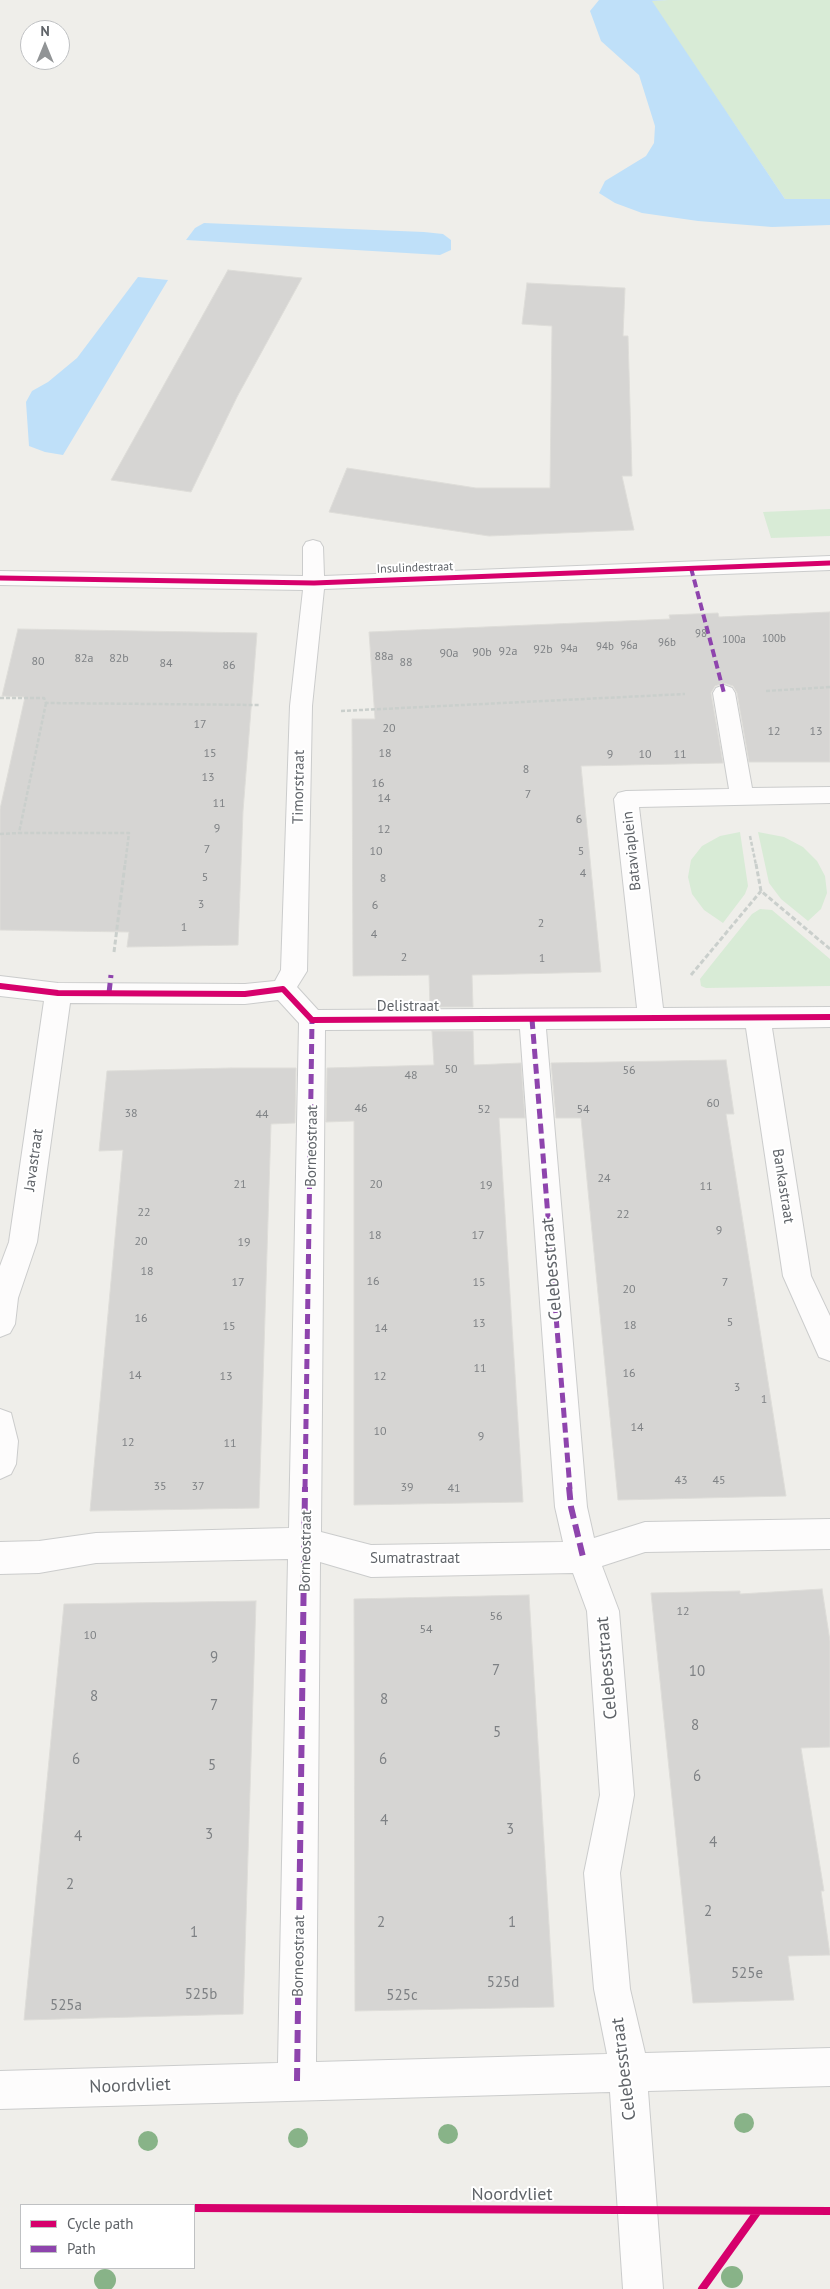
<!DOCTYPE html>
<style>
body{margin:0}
#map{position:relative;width:830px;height:2289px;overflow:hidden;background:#efeeea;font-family:"PT Sans",sans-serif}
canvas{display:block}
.legend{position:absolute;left:20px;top:2204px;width:175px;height:65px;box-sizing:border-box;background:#fff;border:1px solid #bfc1c3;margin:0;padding:6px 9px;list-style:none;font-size:15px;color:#5f6368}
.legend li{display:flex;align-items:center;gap:10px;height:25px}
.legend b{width:25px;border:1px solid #bfc1c3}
.north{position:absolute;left:20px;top:20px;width:50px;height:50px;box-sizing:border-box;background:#fff;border:1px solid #bfc1c3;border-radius:50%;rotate:0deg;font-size:14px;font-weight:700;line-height:20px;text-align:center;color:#5f6368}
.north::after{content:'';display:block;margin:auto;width:18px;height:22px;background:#919496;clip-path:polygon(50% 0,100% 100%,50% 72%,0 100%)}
</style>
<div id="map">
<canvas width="830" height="2289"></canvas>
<ul class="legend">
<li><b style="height:6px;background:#d6006c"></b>Cycle path</li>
<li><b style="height:6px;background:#8e44ad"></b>Path</li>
</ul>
<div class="north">N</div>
</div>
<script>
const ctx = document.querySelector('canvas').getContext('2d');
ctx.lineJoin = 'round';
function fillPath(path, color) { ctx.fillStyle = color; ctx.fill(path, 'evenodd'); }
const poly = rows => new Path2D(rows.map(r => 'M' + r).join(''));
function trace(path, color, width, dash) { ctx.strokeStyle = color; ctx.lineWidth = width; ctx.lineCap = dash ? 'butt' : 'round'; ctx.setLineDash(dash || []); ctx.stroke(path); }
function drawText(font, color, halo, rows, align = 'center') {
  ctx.font = font + ' "PT Sans",sans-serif'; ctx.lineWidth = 4; ctx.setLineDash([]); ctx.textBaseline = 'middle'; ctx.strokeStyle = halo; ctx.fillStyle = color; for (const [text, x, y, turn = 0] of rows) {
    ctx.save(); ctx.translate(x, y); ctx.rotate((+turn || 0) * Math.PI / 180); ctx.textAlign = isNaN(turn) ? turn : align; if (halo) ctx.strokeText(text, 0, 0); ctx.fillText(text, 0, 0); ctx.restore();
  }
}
const green = poly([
 [668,0,830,0,830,199,785,199,651,1],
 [830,509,830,536,771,538,763,512],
 [740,832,748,886,745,894,723,923,704,910,692,894,688,877,691,860,702,846,720,836],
 [758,832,784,837,803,847,817,861,825,876,827,893,821,909,808,921,781,899,769,883],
 [760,909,772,910,830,959,830,986,706,988,701,986,700,979,711,965,752,914]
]);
const water = poly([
 [599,0,668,0,652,1,785,199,830,199,830,225,772,227,698,221,642,213,615,203,599,193,605,181,646,156,654,143,655,126,639,75,601,41,590,11],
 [204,223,424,232,443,234,451,240,451,250,440,255,186,240,195,228],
 [138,277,168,280,63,455,45,452,29,446,26,402,32,391,48,382,77,358]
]);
const building = poly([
 [228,270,302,278,237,397,191,492,111,480,228,270],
 [527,283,625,288,623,336,628,336,632,476,622,476,634,530,489,536,329,512,347,468,476,488,550,488,552,326,522,324,527,283],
 [830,612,830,762,749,762,737,693,733,686,723,683,715,686,711,693,723,763,581,766,601,972,472,975,473,1007,430,1007,429,975,353,976,352,719,375,719,369,632,670,619,669,615,718,613,719,617,830,612],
 [18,629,257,633,243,811,238,945,127,947,129,932,0,930,0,809,25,697,2,696,18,629],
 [432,1031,473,1031,474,1065,521,1063,525,1118,499,1118,523,1502,354,1505,354,1121,326,1122,327,1068,434,1065,432,1031],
 [726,1060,734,1114,726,1114,786,1496,618,1500,581,1118,556,1118,551,1063,726,1060],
 [231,1068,296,1068,295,1123,271,1124,259,1508,90,1511,123,1150,99,1151,107,1071,231,1068],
 [822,1589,830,1641,830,1747,801,1748,824,1891,821,1891,830,1955,788,1956,794,2000,693,2003,651,1593,740,1591,740,1594,822,1589],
 [529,1595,554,2007,355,2011,354,1599,529,1595],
 [256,1601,243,2014,24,2020,64,1604,256,1601]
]);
const pathFar1 = poly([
 [766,691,830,687],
 [0,698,44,698,46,703,259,705],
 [46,703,19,833,129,833,125,865],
 [341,711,685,694],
 [0,834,19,833],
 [750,836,756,865]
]);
const path = poly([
 [756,864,761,891,830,949],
 [114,952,125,864],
 [691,975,761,891]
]);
const minor = poly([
 [313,540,320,542,323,547,324,576,830,556,830,570,324,589,312,706,307,971,297,987,318,1010,637,1008,614,799,618,793,626,791,729,789,713,693,716,688,724,685,732,688,735,693,752,788,830,787,830,803,639,807,663,1008,830,1007,830,1027,772,1028,811,1276,830,1316,830,1361,819,1357,783,1276,746,1028,546,1029,587,1507,594,1538,645,1522,830,1519,830,1549,645,1552,602,1566,619,1611,634,1795,620,1873,630,1989,645,2053,830,2048,830,2086,648,2091,663,2289,623,2289,610,2092,0,2109,0,2071,278,2063,288,1559,96,1563,39,1573,0,1574,0,1542,39,1541,96,1533,289,1528,299,1023,278,1000,245,1004,70,1003,37,1242,18,1298,15,1324,10,1333,0,1337,0,1266,9,1242,44,1001,0,996,0,976,58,983,245,984,275,981,281,970,290,706,303,590,0,585,0,571,303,576,303,547,306,542,313,540],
 [520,1029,555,1507,563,1542,371,1545,321,1532,325,1030,520,1029],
 [320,1562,371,1577,573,1573,587,1611,600,1795,584,1873,594,1989,607,2054,316,2062,320,1562],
 [0,1409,11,1413,18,1441,16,1464,11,1474,0,1479,0,1409]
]);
const quietFar2 = poly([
 [691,568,724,693]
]);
const quietFar1 = poly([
 [109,993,111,975],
 [532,1019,570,1489],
 [305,1489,312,1020]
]);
const quiet = poly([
 [569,1487,571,1507,583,1557],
 [297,2081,305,1487]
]);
const cyclewayFar2 = poly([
 [0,578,314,583,830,563]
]);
const cyclewayFar1 = poly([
 [0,986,58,993,245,994,283,989,312,1020,830,1017]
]);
const cycleway = poly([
 [194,2208,830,2211],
 [702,2289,758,2211]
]);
const trees = [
 [744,2123,10],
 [448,2134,10],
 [298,2138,10],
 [148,2141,10],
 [732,2277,11],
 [105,2280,11]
];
const farNumbernames = [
 ["98",701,634],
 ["100b",774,639],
 ["100a",734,640],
 ["96b",667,643],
 ["96a",629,646],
 ["94b",605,647],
 ["94a",569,649]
];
const farStreetnames = [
 ["Insulindestraat",415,568,-2]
];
const numberNames = [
 ["92b",543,650],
 ["92a",508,652],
 ["90b",482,653],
 ["90a",449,654],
 ["88a",384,657],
 ["82a",84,659],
 ["82b",119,659],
 ["80",38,662],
 ["88",406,663],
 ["84",166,664],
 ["86",229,666],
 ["17",200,725],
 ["20",389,729],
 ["12",774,732],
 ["13",816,732],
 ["15",210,754],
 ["18",385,754],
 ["9",610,755],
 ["10",645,755],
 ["11",680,755],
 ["8",526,770],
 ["13",208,778],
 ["16",378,784],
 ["7",528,795],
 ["14",384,799],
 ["11",219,804],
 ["6",579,820],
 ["9",217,829],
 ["12",384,830],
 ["7",207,850],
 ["10",376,852],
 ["5",581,852],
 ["4",583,874],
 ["5",205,878],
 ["8",383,879],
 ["3",201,905],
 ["6",375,906],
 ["2",541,924],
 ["1",184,928],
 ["4",374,935],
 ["2",404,958],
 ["1",542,959],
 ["50",451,1070],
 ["56",629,1071],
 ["48",411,1076],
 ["60",713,1104],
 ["46",361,1109],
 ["52",484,1110],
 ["54",583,1110],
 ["38",131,1114],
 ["44",262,1115],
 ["24",604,1179],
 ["21",240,1185],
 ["20",376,1185],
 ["19",486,1186],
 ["11",706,1187],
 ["22",144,1213],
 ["22",623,1215],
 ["9",719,1231],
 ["18",375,1236],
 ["17",478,1236],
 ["20",141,1242],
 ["19",244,1243],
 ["18",147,1272],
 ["16",373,1282],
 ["17",238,1283],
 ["15",479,1283],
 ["7",725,1283],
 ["20",629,1290],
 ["16",141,1319],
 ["5",730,1323],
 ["13",479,1324],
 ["18",630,1326],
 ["15",229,1327],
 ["14",381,1329],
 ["11",480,1369],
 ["16",629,1374],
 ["14",135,1376],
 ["13",226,1377],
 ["12",380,1377],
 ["3",737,1388],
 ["1",764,1400],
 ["14",637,1428],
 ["10",380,1432],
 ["9",481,1437],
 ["12",128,1443],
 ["11",230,1444],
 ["43",681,1481],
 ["45",719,1481],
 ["35",160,1487],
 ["37",198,1487],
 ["39",407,1488],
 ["41",454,1489],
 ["12",683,1612],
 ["56",496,1617],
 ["54",426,1630],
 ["10",90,1636]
];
const streetNames = [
 ["Timorstraat",299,787,-89],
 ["Bataviaplein",632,851,-96],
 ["Delistraat",408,1007],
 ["Borneostraat",312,1146,-89],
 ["Javastraat",34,1160,-82],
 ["Bankastraat",783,1186,81],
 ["Borneostraat",306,1551,-89],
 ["Sumatrastraat",415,1559],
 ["Borneostraat",299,1956,-89]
];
const nearNumbernames = [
 ["9",214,1658],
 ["7",496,1671],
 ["10",697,1672],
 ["8",94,1697],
 ["8",384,1700],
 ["7",214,1706],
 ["8",695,1726],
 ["5",497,1733],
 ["6",76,1760],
 ["6",383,1760],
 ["5",212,1766],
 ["6",697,1777],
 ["4",384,1821],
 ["3",510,1830],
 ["3",209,1835],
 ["4",78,1837],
 ["4",713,1843],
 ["2",70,1885],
 ["2",708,1912],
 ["2",381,1923],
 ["1",512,1923],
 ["1",194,1933],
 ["525e",747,1974],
 ["525d",503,1983],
 ["525b",201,1995],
 ["525c",402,1996],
 ["525a",66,2006]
];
const nearStreetnames = [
 ["Celebesstraat",552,1269,-95],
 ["Celebesstraat",607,1668,-95],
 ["Celebesstraat",624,2069,-97],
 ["Noordvliet",130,2086,-2],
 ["Noordvliet",512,2195]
];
fillPath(green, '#d8ebd6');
fillPath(water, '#bfe0f9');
fillPath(building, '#d6d5d3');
trace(building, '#deddd9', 1);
trace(minor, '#cbcccc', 2);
trace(pathFar1, '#cacfcc', 2.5, [4, 2]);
trace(path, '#cacfcc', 3, [5, 2.5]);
fillPath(minor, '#fdfcfc');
trace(quietFar2, '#8e44ad', 4, [8, 4]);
trace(quietFar1, '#8e44ad', 5, [10, 5]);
trace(quiet, '#8e44ad', 6, [13, 6]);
trace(cyclewayFar2, '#d6006c', 5);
trace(cyclewayFar1, '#d6006c', 6);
trace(cycleway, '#d6006c', 8);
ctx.fillStyle = '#88b388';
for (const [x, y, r] of trees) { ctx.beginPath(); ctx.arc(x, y, r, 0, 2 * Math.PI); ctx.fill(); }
drawText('11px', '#7e8184', null, farNumbernames);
drawText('12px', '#5f6368', '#fff', farStreetnames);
drawText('12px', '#7e8184', null, numberNames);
drawText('15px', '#5f6368', '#fff', streetNames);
drawText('15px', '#7e8184', null, nearNumbernames);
drawText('18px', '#5f6368', '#fff', nearStreetnames);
</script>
